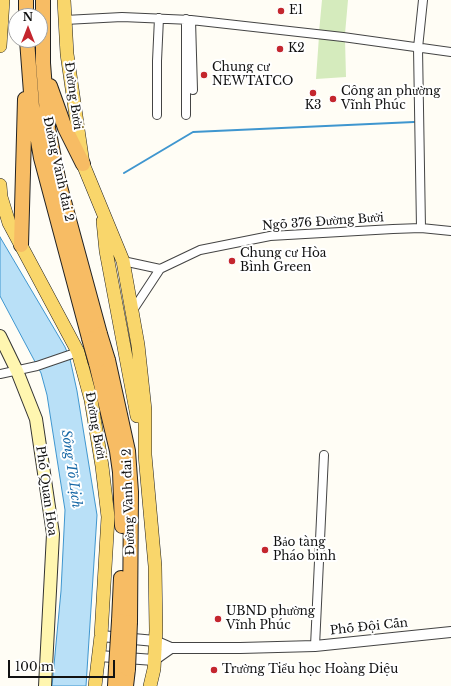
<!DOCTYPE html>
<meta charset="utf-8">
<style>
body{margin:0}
#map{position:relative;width:451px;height:686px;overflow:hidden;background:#fffdf5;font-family:"Libre Baskerville",serif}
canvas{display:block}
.north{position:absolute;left:8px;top:8px;width:40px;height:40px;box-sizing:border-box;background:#fff;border:1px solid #a0a0a0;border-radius:50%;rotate:0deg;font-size:11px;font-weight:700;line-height:16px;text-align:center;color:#111}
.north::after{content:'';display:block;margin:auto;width:14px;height:18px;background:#c4262e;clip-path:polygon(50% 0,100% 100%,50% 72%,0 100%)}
.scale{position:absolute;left:8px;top:660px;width:107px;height:18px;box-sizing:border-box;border:2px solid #111;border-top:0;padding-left:5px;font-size:12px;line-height:14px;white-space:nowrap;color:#111;-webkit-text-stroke:3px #fff;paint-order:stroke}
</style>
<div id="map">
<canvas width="451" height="686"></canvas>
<div class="north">N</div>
<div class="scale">100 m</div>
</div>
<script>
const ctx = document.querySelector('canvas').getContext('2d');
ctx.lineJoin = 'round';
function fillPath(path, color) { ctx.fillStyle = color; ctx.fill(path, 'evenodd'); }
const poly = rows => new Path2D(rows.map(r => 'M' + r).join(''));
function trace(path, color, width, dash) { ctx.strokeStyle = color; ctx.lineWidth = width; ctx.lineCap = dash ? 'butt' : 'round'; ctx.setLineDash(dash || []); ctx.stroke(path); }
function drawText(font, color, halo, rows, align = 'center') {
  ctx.font = font + ' "Libre Baskerville",serif'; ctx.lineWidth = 4; ctx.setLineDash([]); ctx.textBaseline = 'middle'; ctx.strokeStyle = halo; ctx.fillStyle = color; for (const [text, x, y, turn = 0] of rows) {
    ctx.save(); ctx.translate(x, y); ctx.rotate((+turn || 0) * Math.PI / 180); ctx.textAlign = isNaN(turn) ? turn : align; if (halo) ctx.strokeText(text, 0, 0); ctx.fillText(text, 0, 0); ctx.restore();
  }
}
const green = poly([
 [322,0,348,0,345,34,319,32],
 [319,36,345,39,346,77,316,79]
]);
const water = poly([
 [0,237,65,347,70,359,77,391,97,515,86,686,52,686,61,591,65,510,47,395,41,373,0,296,0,237]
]);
const stream = poly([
 [124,173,193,132,414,122]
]);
const minor = poly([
 [65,20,122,17,191,20,343,37,451,52],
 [191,20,193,90],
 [157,115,157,61,159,18],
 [186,115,186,19],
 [421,228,418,48,423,0],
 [123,261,160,269],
 [133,310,160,269,200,250,270,236,393,229,421,228,451,231],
 [0,374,37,366,78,352],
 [315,646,324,455]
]);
const tertiary = poly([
 [101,636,155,641,171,648,240,648,315,646,451,632],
 [99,656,154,660,171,648]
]);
const secondary = poly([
 [0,336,17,371,36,419,53,534,45,686]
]);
const primary = poly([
 [64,0,67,54,83,164,123,261,138,345,145,410,145,455,155,566,156,630,154,669,150,686],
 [0,46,3,0],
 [0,185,1,197,9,223,78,352,91,400,102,466,108,517,101,636,95,686],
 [103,221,106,251,137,416]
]);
const trunk = poly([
 [26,0,26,16],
 [43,0,43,63,48,128,59,183,100,334],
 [27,40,32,106,41,158,89,338],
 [50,86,65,128,83,164],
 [21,245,25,99],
 [108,360,128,451,131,492,130,622],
 [96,363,117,451,120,472,122,526],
 [119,621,121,578],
 [115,686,116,668],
 [126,686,128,669]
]);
const trunkBridge = poly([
 [100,334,108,360],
 [89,338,96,363],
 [116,668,119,621],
 [128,669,130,622]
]);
const markers = [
 [281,11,4,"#c4262e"],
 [280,49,4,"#c4262e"],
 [204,75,4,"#c4262e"],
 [313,93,4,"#c4262e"],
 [333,99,4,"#c4262e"],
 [232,261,4,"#c4262e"],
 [265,550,4,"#c4262e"],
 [218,619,4,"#c4262e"],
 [214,670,4,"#c4262e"]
];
const poiNames = [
 ["E1",289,11],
 ["K2",288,49],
 ["Chung cư",212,68],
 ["NEWTATCO",212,82],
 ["Công an phường",341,92],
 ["Vĩnh Phúc",341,106],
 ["K3",313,106,"center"],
 ["Chung cư Hòa",240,254],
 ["Bình Green",240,268],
 ["Bảo tàng",273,543],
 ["Pháo binh",273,557],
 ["UBND phường",226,612],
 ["Vĩnh Phúc",226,626],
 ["Trường Tiểu học Hoàng Diệu",222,670]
];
const streetNames = [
 ["Đường Bưởi",73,96,82],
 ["Đường Vành đai 2",58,169,78],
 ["Ngõ 376 Đường Bưởi",323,222,-4],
 ["Đường Bưởi",95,426,80],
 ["Phố Quan Hoa",46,491,82],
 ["Đường Vành đai 2",129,502,-92],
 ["Phố Đội Cấn",369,627,-6]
];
const waterNames = [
 ["Sông Tô Lịch",71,469,82]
];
fillPath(green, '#d5ebbd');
fillPath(water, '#b9e0f7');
trace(water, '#3f96cf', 1);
trace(stream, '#3f96cf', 2);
trace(minor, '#444', 10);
trace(tertiary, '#444', 12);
trace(secondary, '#333', 14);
trace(primary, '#222', 14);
trace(trunk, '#222', 16);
trace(minor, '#fff', 8);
trace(tertiary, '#fff', 10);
trace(secondary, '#fff6b0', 12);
trace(primary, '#f9d66b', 13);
trace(trunk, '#f7bc64', 14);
trace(trunkBridge, '#222', 16, []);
trace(trunkBridge, '#f7bc64', 14);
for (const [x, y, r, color] of markers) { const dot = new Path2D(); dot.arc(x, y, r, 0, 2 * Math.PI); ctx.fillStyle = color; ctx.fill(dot); trace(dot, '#fff', 1.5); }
drawText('12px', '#111', '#fff', poiNames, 'left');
drawText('12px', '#111', '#fff', streetNames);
drawText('italic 13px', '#1768a6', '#fff', waterNames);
</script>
